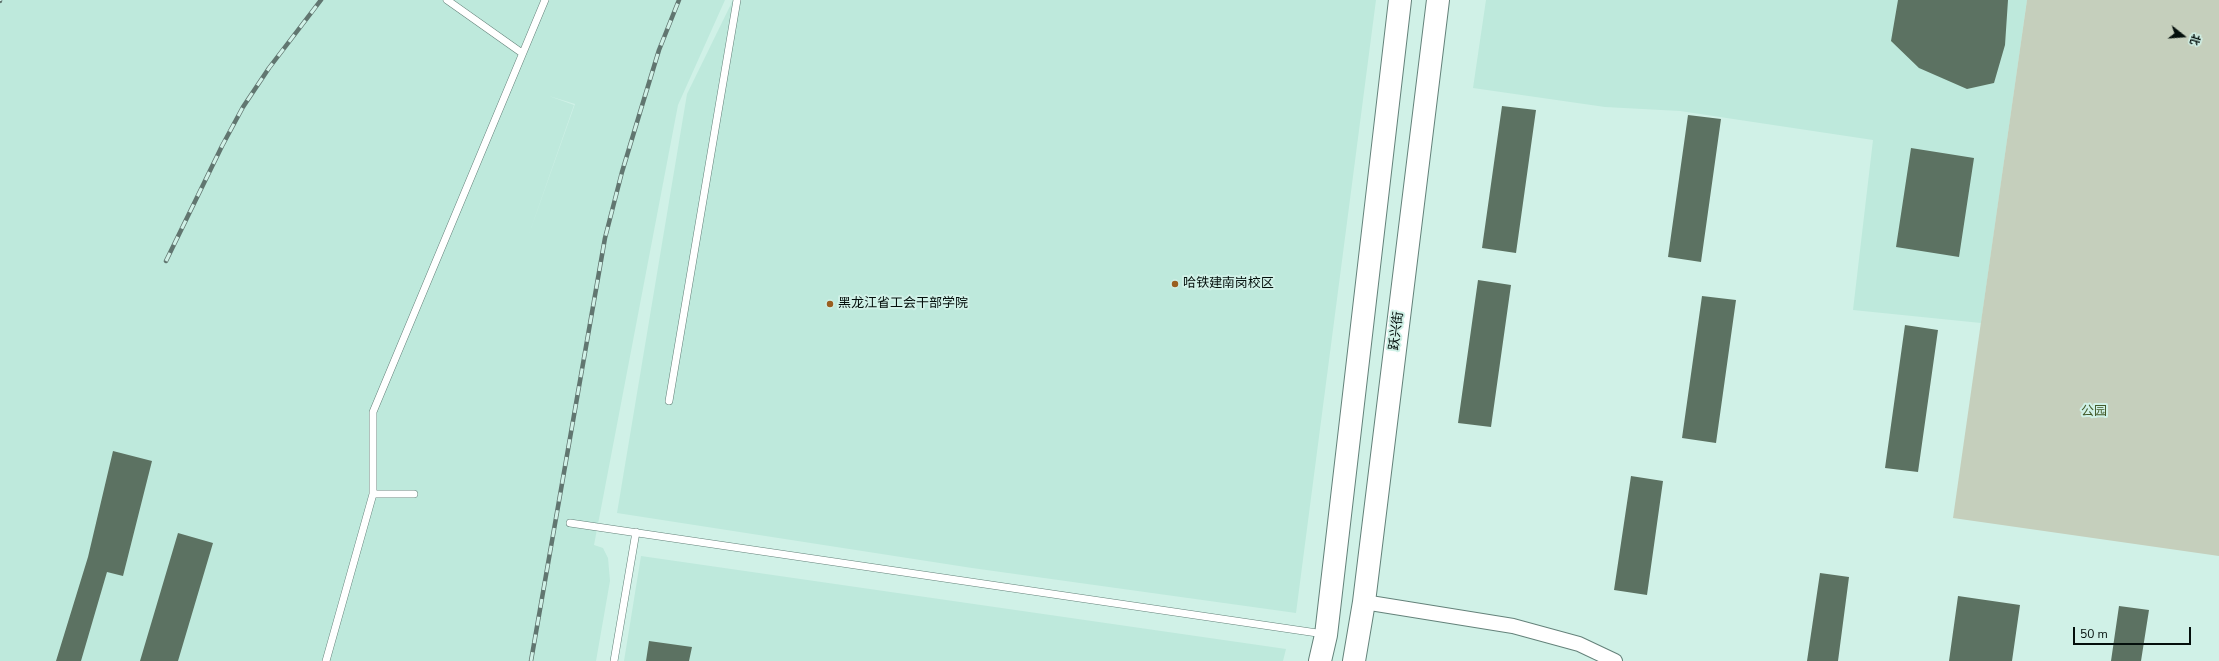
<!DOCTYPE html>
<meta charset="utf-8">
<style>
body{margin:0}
#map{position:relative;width:2219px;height:661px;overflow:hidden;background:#d0f1e7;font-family:"Nunito Sans","Noto Sans SC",sans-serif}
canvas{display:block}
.north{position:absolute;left:2163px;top:16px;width:40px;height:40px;-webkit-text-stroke:3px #d0f1e7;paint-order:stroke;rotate:107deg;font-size:11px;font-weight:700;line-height:16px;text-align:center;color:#040f0c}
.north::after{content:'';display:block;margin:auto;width:14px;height:18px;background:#040f0c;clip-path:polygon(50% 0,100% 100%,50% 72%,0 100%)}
.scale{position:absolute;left:2073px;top:627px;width:118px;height:18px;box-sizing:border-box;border:2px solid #040f0c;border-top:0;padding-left:5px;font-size:12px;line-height:14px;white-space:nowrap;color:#040f0c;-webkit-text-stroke:3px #d0f1e7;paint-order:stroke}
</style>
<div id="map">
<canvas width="2219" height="661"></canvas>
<div class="north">北</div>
<div class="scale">50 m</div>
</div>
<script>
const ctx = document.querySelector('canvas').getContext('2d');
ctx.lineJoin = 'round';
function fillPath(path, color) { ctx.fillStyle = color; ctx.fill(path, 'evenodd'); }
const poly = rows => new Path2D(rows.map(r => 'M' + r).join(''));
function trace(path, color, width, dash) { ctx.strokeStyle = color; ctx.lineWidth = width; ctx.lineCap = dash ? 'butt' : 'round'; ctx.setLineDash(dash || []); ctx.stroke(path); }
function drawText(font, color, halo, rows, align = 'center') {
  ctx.font = font + ' "Nunito Sans","Noto Sans SC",sans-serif'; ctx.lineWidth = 4; ctx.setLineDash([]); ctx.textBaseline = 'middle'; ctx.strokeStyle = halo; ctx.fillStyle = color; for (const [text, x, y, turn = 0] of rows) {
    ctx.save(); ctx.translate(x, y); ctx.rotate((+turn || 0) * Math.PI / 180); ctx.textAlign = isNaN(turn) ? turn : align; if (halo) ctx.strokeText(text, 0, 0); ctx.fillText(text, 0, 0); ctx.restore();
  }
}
const built = poly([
 [0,0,725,0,678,105,594,545,603,548,608,558,610,581,596,661,0,661],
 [549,96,575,104,528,237,574,105],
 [733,0,1376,0,1296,613,972,568,617,513,687,94],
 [1486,0,2027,0,1981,323,1853,310,1873,140,1680,111,1605,107,1473,88],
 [641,556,1286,649,1283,661,624,661]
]);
const green = poly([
 [2027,0,2219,0,2219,556,1953,518]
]);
const building = poly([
 [1898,0,2008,0,2005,45,1994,83,1967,89,1919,68,1891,41],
 [1502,106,1536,110,1516,253,1482,248],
 [1688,115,1721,119,1701,262,1668,257],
 [1911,148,1974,158,1959,257,1896,247],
 [1478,280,1511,285,1491,427,1458,423],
 [1702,296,1736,300,1716,443,1682,438],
 [1905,325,1938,330,1918,472,1885,468],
 [113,451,152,461,123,576,107,572,81,661,56,661,88,557],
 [1631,476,1663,481,1647,595,1614,590],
 [178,533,213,543,178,661,140,661],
 [1820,573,1849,577,1838,661,1807,661],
 [1958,596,2020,605,2012,661,1949,661],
 [2119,606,2149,610,2141,661,2111,661],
 [649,641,692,647,689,661,646,661]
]);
const service = poly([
 [447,0,522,53],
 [669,401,737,0],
 [373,494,414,494],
 [570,523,1324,634],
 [326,661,373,494,373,412,545,0],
 [614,661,636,532]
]);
const minor = poly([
 [1364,602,1513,626,1579,644,1615,661]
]);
const primary = poly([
 [1320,661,1326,635,1400,0],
 [1354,661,1364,602,1438,0]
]);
const rail = poly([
 [0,1,0,0],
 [166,261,222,146,243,107,269,68,321,0],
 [531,661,605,238,622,172,641,109,659,50,679,0]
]);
const markers = [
 [1175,284,4,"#9a5f20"],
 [830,304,4,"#9a5f20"]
];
const poiNames = [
 ["哈铁建南岗校区",1183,284],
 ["黑龙江省工会干部学院",838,304]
];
const streetNames = [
 ["跃兴街",1397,331,-83]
];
const parkNames = [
 ["公园",2094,412]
];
fillPath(built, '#bee9dc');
fillPath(green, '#c5cfbc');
fillPath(building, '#5c7262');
trace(service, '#64827a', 8);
trace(minor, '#64827a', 16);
trace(primary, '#64827a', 24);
trace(service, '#fff', 7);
trace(minor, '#fff', 14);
trace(primary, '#fff', 22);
trace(rail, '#617670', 4.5);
trace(rail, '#d0f1e7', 3, [9]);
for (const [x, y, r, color] of markers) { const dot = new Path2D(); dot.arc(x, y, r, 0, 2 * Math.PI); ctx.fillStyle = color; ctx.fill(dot); trace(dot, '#d0f1e7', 1.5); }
drawText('13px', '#040f0c', '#d0f1e7', poiNames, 'left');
drawText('13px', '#040f0c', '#d0f1e7', streetNames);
drawText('13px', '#425a2a', '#d0f1e7', parkNames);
</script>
